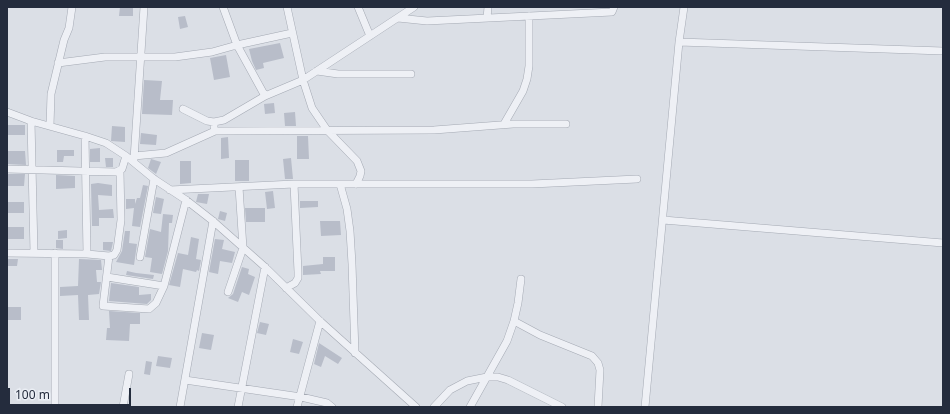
<!DOCTYPE html>
<style>
body{margin:0}
#map{position:relative;width:950px;height:414px;overflow:hidden;background:#dbdfe6;font-family:"Noto Sans",sans-serif}
canvas{display:block}
.frame{position:absolute;inset:0;border:8px solid #242c3d;pointer-events:none}
.scale{position:absolute;left:8px;top:388px;width:123px;height:18px;box-sizing:border-box;border:2px solid #242c3d;border-top:0;padding-left:5px;font-size:12px;line-height:14px;white-space:nowrap;color:#242c3d;-webkit-text-stroke:3px #eaeef4;paint-order:stroke}
</style>
<div id="map">
<canvas width="950" height="414"></canvas>
<div class="frame"></div>
<div class="scale">100 m</div>
</div>
<script>
const ctx = document.querySelector('canvas').getContext('2d');
ctx.lineJoin = 'round';
function fillPath(path, color) { ctx.fillStyle = color; ctx.fill(path, 'evenodd'); }
const poly = rows => new Path2D(rows.map(r => 'M' + r).join(''));
function trace(path, color, width, dash) { ctx.strokeStyle = color; ctx.lineWidth = width; ctx.lineCap = dash ? 'butt' : 'round'; ctx.setLineDash(dash || []); ctx.stroke(path); }
const building = poly([
 [120,7,133,7,133,16,119,16],
 [185,16,188,27,180,29,178,17],
 [280,43,284,58,263,63,264,68,256,70,252,61,249,49],
 [226,55,230,77,214,80,210,58],
 [144,80,162,81,160,100,173,100,172,115,142,114],
 [274,103,275,113,265,114,264,104],
 [295,112,296,126,285,126,284,113],
 [7,125,25,125,25,135,7,135],
 [112,126,125,127,125,142,111,141],
 [141,133,157,135,156,145,140,144],
 [297,136,308,136,309,159,297,159],
 [228,137,229,158,221,159,221,138],
 [100,148,100,162,90,162,90,149],
 [57,150,74,150,74,156,64,156,63,162,57,162],
 [7,151,25,151,26,165,7,164],
 [105,158,113,158,113,167,106,167],
 [291,158,293,179,285,179,283,159],
 [151,159,161,162,156,174,148,168],
 [235,160,249,160,249,181,235,181],
 [180,161,191,161,191,183,180,184],
 [7,174,25,174,24,186,7,186],
 [56,175,75,176,75,188,56,189],
 [98,183,112,185,112,196,98,195,99,210,113,209,114,218,99,218,99,226,92,226,91,184],
 [143,185,148,186,140,227,132,226,134,208,126,209,126,199,135,199,135,204,137,198,140,198],
 [273,191,275,208,267,209,265,192],
 [198,194,209,194,207,204,196,202],
 [156,197,164,199,161,214,153,213],
 [300,201,318,201,318,207,300,208],
 [7,202,24,202,24,213,7,213],
 [245,208,265,208,265,222,246,222],
 [220,211,227,213,225,221,218,219],
 [163,214,173,215,172,223,169,223,168,251,162,274,150,272,152,258,145,257,150,229,161,232],
 [320,221,340,221,341,235,321,236],
 [7,227,24,227,24,239,7,239],
 [67,230,67,238,58,239,58,231],
 [125,231,130,231,129,243,137,244,134,265,116,262,122,251],
 [191,237,199,239,196,259,201,260,199,271,197,270,196,272,183,269,180,287,169,285,178,253,188,255],
 [215,239,224,240,222,249,235,252,232,263,220,261,218,274,209,272],
 [56,240,63,240,63,249,56,248],
 [103,242,113,242,111,251,103,250],
 [323,257,335,257,335,271,320,271,321,274,303,275,303,266,323,264],
 [7,259,18,259,17,266,7,266],
 [79,259,101,260,102,270,96,270,97,282,101,282,99,294,88,295,89,320,79,320,78,295,60,296,60,287,78,286],
 [242,267,249,269,248,274,255,277,249,295,242,292,238,302,228,298,233,294],
 [127,271,136,273,154,275,153,279,126,275],
 [111,283,139,287,139,295,151,294,151,300,147,304,109,301],
 [7,307,21,307,21,320,7,320],
 [109,311,140,313,140,324,130,324,129,341,106,340,107,328,110,328],
 [260,322,269,324,266,335,257,333],
 [202,333,214,335,211,350,199,348],
 [293,339,303,342,299,354,290,352],
 [319,343,342,358,338,364,325,356,321,367,314,364],
 [158,356,172,358,170,368,156,366],
 [146,361,152,362,150,375,144,374]
]);
const street = poly([
 [223,7,237,45,265,96],
 [287,7,303,80,312,108,327,130,357,161,361,171,360,176,356,184],
 [358,7,370,36],
 [398,18,427,21,612,12,614,7],
 [487,18,488,7],
 [679,42,943,51],
 [58,63,105,57,175,57,212,52,237,45,292,33],
 [317,71,338,74,411,74],
 [183,109,207,121,214,122,214,127],
 [7,112,31,121,85,136,106,143,126,156,154,179,186,200,213,221,265,267,320,321,416,407],
 [31,121,34,253],
 [214,122,224,120,265,96,303,80,414,7],
 [504,124,523,91,527,79,529,66,529,16],
 [50,126,51,94,64,40,69,28,72,7],
 [85,136,87,254],
 [134,156,166,153,215,131,434,130,513,124,566,124],
 [134,159,144,7],
 [7,169,116,172,122,169,126,156],
 [340,184,347,209,350,231,352,264,355,353],
 [170,190,294,184,532,184,637,179],
 [663,220,943,243],
 [7,253,87,254,109,256,114,255,117,250,121,220,120,171],
 [140,257,154,179],
 [107,277,164,286,156,303,149,309,103,306,109,256],
 [164,286,186,200],
 [286,288,295,283,298,278,298,272,294,184],
 [228,292,243,248,239,187],
 [514,321,540,335,592,356,598,363,600,370,598,407],
 [185,380,301,397,327,403,332,407],
 [55,407,55,253],
 [123,407,129,374],
 [180,407,213,221],
 [238,407,265,267],
 [297,407,320,321],
 [434,407,450,390,467,381,487,377,498,377,508,380,562,407],
 [470,407,507,341,514,321,518,303,521,279],
 [645,407,679,42,684,7]
]);
fillPath(building, '#b8bdc9');
trace(street, '#a4a9b3', 8);
trace(street, '#eef0f5', 7);
</script>
